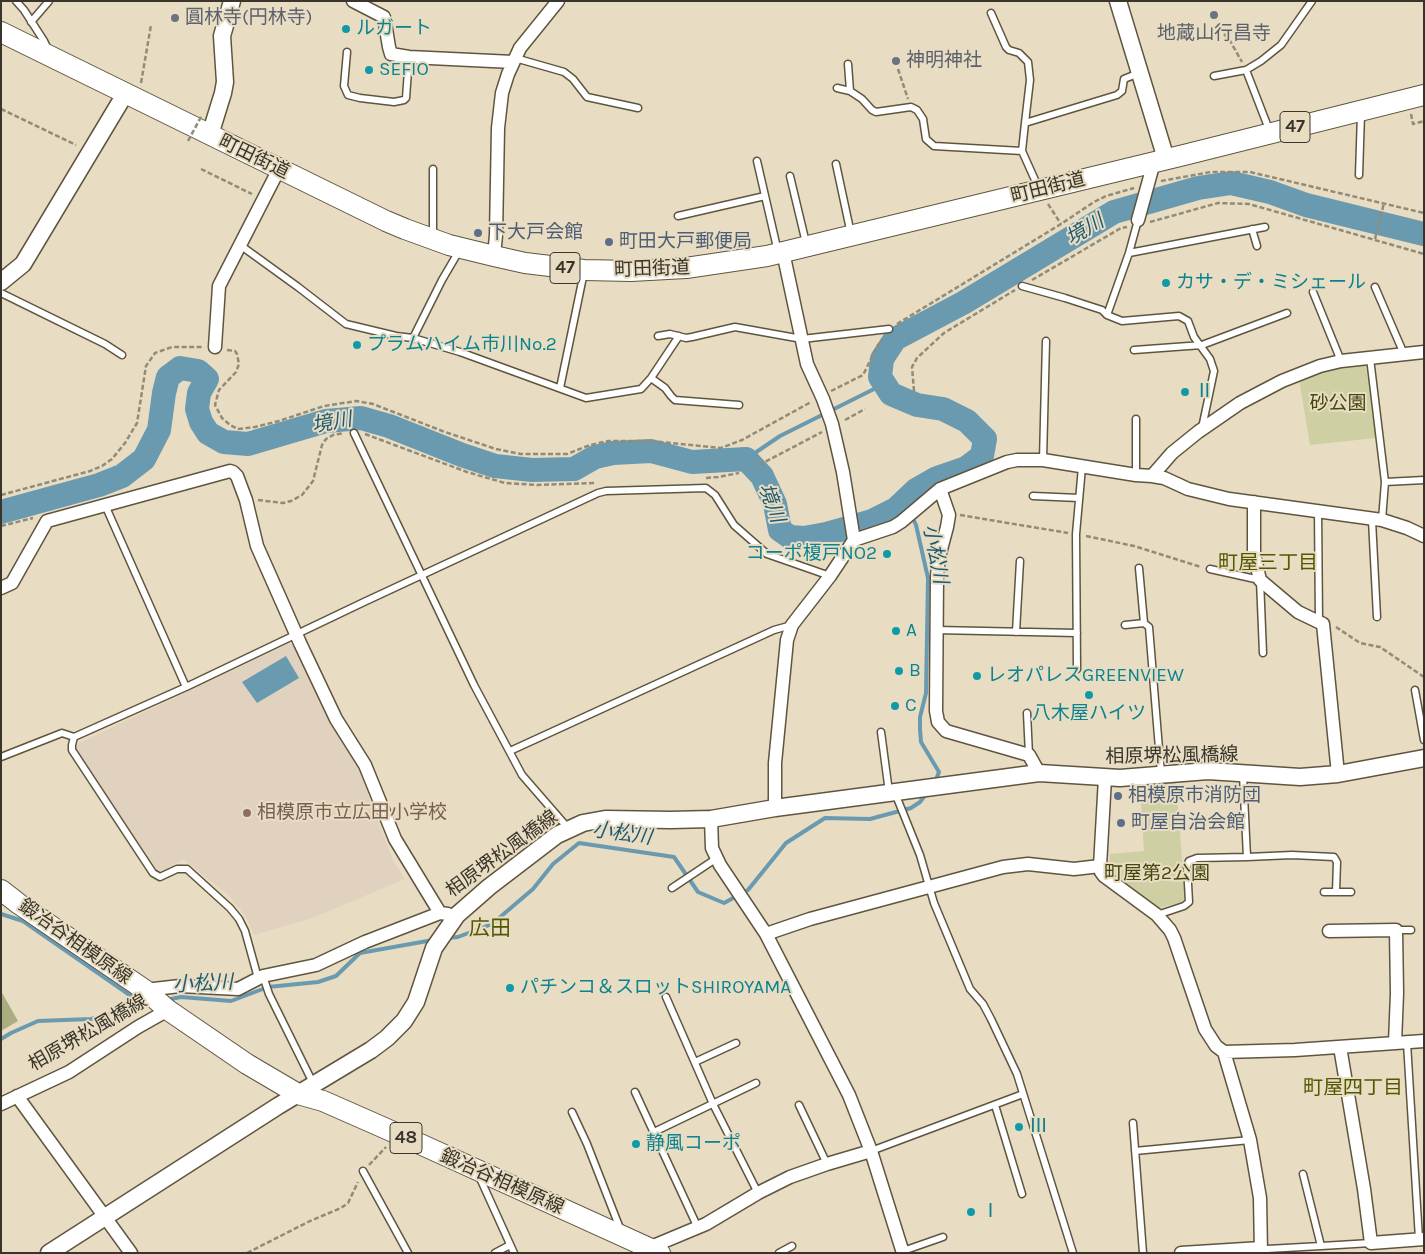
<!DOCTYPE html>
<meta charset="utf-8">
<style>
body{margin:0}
#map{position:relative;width:1425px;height:1254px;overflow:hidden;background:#e8ddc3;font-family:Karla,sans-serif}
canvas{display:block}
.frame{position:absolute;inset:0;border:2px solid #39352b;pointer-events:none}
</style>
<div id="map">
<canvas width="1425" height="1254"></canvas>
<div class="frame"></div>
</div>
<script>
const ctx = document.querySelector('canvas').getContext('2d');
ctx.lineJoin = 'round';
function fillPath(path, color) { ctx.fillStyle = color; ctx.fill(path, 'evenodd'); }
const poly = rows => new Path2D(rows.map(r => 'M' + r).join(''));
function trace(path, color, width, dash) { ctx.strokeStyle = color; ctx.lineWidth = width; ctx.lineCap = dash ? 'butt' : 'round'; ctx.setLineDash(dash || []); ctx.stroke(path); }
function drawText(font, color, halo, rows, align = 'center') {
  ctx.font = font + ' Karla,"Noto Sans JP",sans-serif'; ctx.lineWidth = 4; ctx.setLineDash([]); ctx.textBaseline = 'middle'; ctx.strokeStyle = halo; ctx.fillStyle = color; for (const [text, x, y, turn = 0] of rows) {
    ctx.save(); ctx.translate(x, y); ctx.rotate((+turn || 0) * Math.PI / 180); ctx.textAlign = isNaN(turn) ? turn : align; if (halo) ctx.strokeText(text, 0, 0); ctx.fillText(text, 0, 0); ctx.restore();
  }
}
const education = poly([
 [290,643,296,647,329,719,358,768,393,860,405,879,310,919,254,935,246,917,228,895,183,859,162,871,157,870,76,749,79,743]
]);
const green = poly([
 [1361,363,1366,367,1376,438,1310,445,1299,379,1319,372],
 [1176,782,1185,898,1181,902,1159,908,1111,872,1109,864,1110,854,1144,851,1140,786]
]);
const forest = poly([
 [1,991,18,1021,1,1031]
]);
const water = poly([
 [286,656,299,678,257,703,242,682]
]);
const stream = poly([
 [746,459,780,436,884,384],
 [905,501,916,525,928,578,926,693,920,717,920,729,921,742,939,772,935,782],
 [1,914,23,921,134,998,141,1005],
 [447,938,458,937,492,924,533,889,553,864,579,843,674,857,698,892,724,903,748,890,786,843,825,818,870,819,911,808,920,802,926,794],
 [166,1000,181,997,231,1001,268,987,318,982,336,976,360,953,433,940],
 [1,1039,11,1033,38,1021,91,1019,150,1003]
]);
const river = poly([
 [1,512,99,485,122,476,144,459,159,430,164,393,168,377,180,368,198,371,207,379,199,393,197,409,201,422,208,433,224,442,248,444,326,421,361,418,389,426,462,455,495,466,532,470,574,469,595,457,613,453,651,451,692,462,746,459,762,476,775,504,780,530,790,537,804,538,826,534,872,521,896,509,916,490,937,478,966,468,982,456,985,439,967,421,943,409,917,405,891,394,880,377,882,359,895,339,963,303,1114,212,1198,188,1231,183,1270,192,1306,205,1424,234]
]);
const path = poly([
 [1224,34,1229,39,1242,62],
 [898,69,908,99],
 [141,83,151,25],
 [1,109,76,145],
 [1411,114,1413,124,1424,121],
 [201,169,252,194],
 [1161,181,1211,172,1250,172,1424,213],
 [1048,204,1061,224],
 [1150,222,1218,203,1249,204,1424,254],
 [1375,239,1384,203],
 [1032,280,1121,228,1127,227],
 [897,324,1061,224,1094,202,1106,196,1134,188],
 [227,350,235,351,237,354,239,364,236,372,219,390,215,405,222,418,230,425,238,429,255,427,279,421,324,406,356,401,373,404,445,432,496,449,521,454,567,454,590,445,608,441,652,441,721,448,742,440,811,402],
 [831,391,863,375,878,345,883,339],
 [914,391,912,367,917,358,944,333,1015,290],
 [845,420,865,409],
 [365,434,467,472,505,483,537,485,596,483],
 [759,465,822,432],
 [706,478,718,477,739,473],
 [1,495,90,471,102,466,112,459,125,443,137,423,146,366,155,353,172,347,202,347],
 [258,500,283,503,291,501,302,495,313,481,322,445,326,439,333,435,344,433],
 [960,515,1068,533],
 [1,526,33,518],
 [1086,536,1134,546,1201,567],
 [1336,627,1360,643,1380,647,1424,677],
 [369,1165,386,1147],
 [247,1253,310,1221,341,1208,348,1203,358,1182]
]);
const service = poly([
 [16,1,24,10,44,41,46,45,44,50],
 [991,13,1006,47,1009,50,1019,53,1028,62,1030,80,1025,123],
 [31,22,49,1],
 [347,52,344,86,348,95,360,98,394,102,404,100,406,98,409,57],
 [515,58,564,72,573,79,587,97,638,108],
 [848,64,850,91,862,99,872,110,876,112,911,107,917,110,923,119,926,139,934,146,1022,151],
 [1214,76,1246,70],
 [837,88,850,91],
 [1270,132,1246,70,1261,61,1281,45,1312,1],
 [757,161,778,252],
 [836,164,851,234],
 [433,169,433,235],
 [1359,175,1361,114],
 [790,176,806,243],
 [1039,189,1022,151,1025,123,1117,95,1122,91,1124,79,1139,73],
 [678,216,765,196],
 [1138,220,1129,253,1107,315,1122,321,1179,316,1188,321,1194,337,1210,359,1214,371,1202,428],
 [1252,229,1257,246],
 [240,245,298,287,346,324,396,336,413,338,460,352,586,398,641,389,651,378,679,336],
 [1129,253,1265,227],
 [1022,286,1065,298,1102,310,1107,315],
 [1375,287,1404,354],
 [1313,292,1341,361],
 [1,293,105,344,122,355],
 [658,336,670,334,686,338,692,337,735,327,802,339,889,329],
 [413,338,442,280,459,251],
 [1134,350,1202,345,1287,313],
 [1370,358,1385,482,1382,520],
 [651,378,665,388,671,396,675,400,739,405],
 [560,388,584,272],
 [1136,419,1136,475],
 [354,433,474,685,522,775,568,828],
 [1043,460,1046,341],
 [1385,482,1424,480],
 [1033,496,1079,498],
 [105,505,186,687,364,602,598,493,606,491,706,488,715,495,734,525,767,554,830,576],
 [1318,510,1319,622],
 [1372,520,1377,617],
 [1139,568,1144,623,1149,627,1161,773],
 [1210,569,1260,580,1263,653],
 [1125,625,1144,623],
 [936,630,1077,633],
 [1016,632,1020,561],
 [1077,669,1076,534,1082,467],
 [186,687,74,737,72,745,72,750,153,873,160,877,177,869,187,869,230,908,239,919,245,931,258,978],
 [1415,690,1424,740],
 [1027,713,1029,755],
 [881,732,889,792],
 [510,751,774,630,792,625],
 [1,757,62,733,74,737],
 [895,793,920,855,934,903,970,989,983,1004,991,1019,1017,1074,1073,1253],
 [1247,857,1292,855,1334,857,1337,862,1336,892,1351,892],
 [672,888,717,858],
 [1324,892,1336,892],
 [1157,915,1184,906,1189,902,1187,866,1189,861,1197,858,1247,857,1243,775],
 [1396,930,1411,930],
 [263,976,269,994,313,1083],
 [666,997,713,1104,758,1193],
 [1407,1043,1419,1239],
 [695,1062,736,1043],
 [635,1092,698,1228],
 [799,1105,827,1164],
 [995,1105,1022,1194],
 [572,1112,587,1144,621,1231],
 [1133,1123,1143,1253],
 [654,1132,756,1083],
 [871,1151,1023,1094],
 [1135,1151,1250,1140],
 [363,1171,408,1253],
 [1303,1174,1321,1246,1371,1243],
 [479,1176,514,1253],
 [1261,1248,1267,1249,1321,1246],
 [903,1251,943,1237],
 [495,1253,510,1245],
 [779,1253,792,1246]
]);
const minor = poly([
 [353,1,384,17,389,47,391,54,409,57,513,62],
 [1138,220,1154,162],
 [494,256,496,235,498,128,502,93,508,74,520,48,558,1],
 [215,347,219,286,279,169],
 [1152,476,1164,478,1188,489,1229,499,1382,520,1407,528,1424,536],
 [940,489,949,515,947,527,939,557,937,576,936,711,938,722,946,731,1029,755,1039,773],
 [1254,502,1254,554,1260,580,1298,612,1323,624,1338,774],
 [854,540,893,527,901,522,940,489,1007,462,1017,460,1043,460,1136,475,1152,476,1172,453,1198,432,1240,403,1282,381,1320,366,1341,361,1424,352],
 [1,588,12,583,47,521,230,471,233,472,237,476,246,500,257,546,300,643,336,719,365,765,395,839,440,913],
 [1105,778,1100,866,1101,872,1104,876,1157,915,1170,930,1174,938,1205,1029,1216,1046,1224,1052,1250,1140,1260,1198,1261,1253],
 [775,808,775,763,787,640,792,625,830,576,854,540,843,472,832,424,823,399,807,364,783,252],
 [711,819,712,848,720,865,766,934,849,1095,871,1151,903,1253],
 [1329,931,1396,930,1397,993,1395,1043],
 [766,934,810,919,1003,867,1028,864,1074,869,1100,866],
 [145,990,180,986,238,989,263,976,316,965,365,942,440,913,448,914],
 [1340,1047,1364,1189,1371,1243,1424,1239],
 [1224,1052,1295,1050,1424,1041],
 [17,1096,131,1253],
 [1,1104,69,1072,138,1027,168,1010],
 [646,1249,706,1224,758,1193,790,1177,827,1164,871,1151],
 [1181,1253,1261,1248]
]);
const tertiary = poly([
 [1118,1,1166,159],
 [210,135,223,93,225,82,222,36,232,1],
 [1,282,23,264,125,94],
 [49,1253,278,1106,371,1050,387,1038,404,1021,416,1002,434,948,457,915,489,887,557,835,583,823,605,819,671,820,711,819,775,808,1039,773,1120,778,1208,771,1300,777,1338,774,1424,758]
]);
const primary = poly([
 [1,32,386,221,405,229,449,245,494,256,525,263,584,270,631,271,686,268,767,256,1184,155,1424,95],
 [1,890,19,904,145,990,168,1010,247,1064,298,1094,323,1101,398,1134,660,1253]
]);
const pathBridge = poly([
 [188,141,202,115]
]);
const markers = [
 [1214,15,5,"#6b7280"],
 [175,18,5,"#6b7280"],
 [346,29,5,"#0f9aa8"],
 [896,61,5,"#6b7280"],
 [369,70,5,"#0f9aa8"],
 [478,233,5,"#5c6f8a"],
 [609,242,5,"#5c6f8a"],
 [1166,283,5,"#0f9aa8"],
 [357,345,5,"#0f9aa8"],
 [1185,392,5,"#0f9aa8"],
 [887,554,5,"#0f9aa8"],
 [896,631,5,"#0f9aa8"],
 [899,671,5,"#0f9aa8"],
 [977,676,5,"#0f9aa8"],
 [1089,695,5,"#0f9aa8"],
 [895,706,5,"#0f9aa8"],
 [1118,796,5,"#5c6f8a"],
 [247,813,5,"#8d6e63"],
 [1121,823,5,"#5c6f8a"],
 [510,988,5,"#0f9aa8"],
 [1019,1127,5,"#0f9aa8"],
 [636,1144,5,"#0f9aa8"],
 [971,1212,5,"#0f9aa8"]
];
const shields = [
 [1295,127,30],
 [565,268,30],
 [406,1138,32]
];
const shieldNames = [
 ["47",1295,127],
 ["47",565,268],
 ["48",406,1138]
];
const worshipNames = [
 ["圓林寺(円林寺)",185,18],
 ["地蔵山行昌寺",1214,34,"center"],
 ["神明神社",906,61]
];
const cultureNames = [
 ["ルガート",356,29],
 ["SEFIO",379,70],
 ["カサ・デ・ミシェール",1176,283],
 ["プラムハイム市川No.2",367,345],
 ["Ⅱ",1195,392],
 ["コーポ榎戸NO2",877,554,"right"],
 ["A",906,631],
 ["B",909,671],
 ["レオパレスGREENVIEW",987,676],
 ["C",905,706],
 ["八木屋ハイツ",1089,714,"center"],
 ["パチンコ＆スロットSHIROYAMA",520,988],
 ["Ⅲ",1029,1127],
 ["静風コーポ",646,1144],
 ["Ⅰ",981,1212]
];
const streetNames = [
 ["町田街道",254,157,26],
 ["町田街道",1048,188,-14],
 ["町田街道",652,269,-2],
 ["相原堺松風橋線",1172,756,-1],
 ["相原堺松風橋線",502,854,-36],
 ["鍛冶谷相模原線",75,942,35],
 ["相原堺松風橋線",88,1033,-30],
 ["鍛冶谷相模原線",502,1182,24]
];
const serviceNames = [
 ["下大戸会館",488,233],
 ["町田大戸郵便局",619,242],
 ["相模原市消防団",1128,796],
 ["町屋自治会館",1131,823]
];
const parkNames = [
 ["砂公園",1338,404],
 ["町屋第2公園",1157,874]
];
const educationNames = [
 ["相模原市立広田小学校",257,813]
];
const waterNames = [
 ["境川",1085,230,-31],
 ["境川",332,423,-10],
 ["境川",771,503,70],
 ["小松川",935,554,79],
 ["小松川",622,834,8],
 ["小松川",203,984,-3]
];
const neighbourhoodNames = [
 ["町屋三丁目",1268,563],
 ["町屋四丁目",1353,1088]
];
const quarterNames = [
 ["広田",490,929]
];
fillPath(education, '#e1d2bf');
fillPath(green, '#ced0a4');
fillPath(forest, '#aaad80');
fillPath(water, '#6a9ab0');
trace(stream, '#6a9ab0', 4);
trace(river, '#6a9ab0', 24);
trace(service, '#5f553f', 9);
trace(minor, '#5f553f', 15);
trace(tertiary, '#5f553f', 19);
trace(primary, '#5f553f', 22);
trace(path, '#928b78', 2.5, [5, 2.5]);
trace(service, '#fff', 6);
trace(minor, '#fff', 12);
trace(tertiary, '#fff', 16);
trace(primary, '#fff', 20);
trace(pathBridge, '#928b78', 2.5, [5, 2.5]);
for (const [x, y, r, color] of markers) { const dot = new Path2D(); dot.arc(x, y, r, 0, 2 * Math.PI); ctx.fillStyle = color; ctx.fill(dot); trace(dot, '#e8ddc3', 2); }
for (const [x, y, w] of shields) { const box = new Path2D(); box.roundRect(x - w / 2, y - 15.5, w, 31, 4); ctx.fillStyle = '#e8ddc3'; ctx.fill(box); trace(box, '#39352b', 1); }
drawText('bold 18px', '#39352b', null, shieldNames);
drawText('19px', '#5b616d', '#e8ddc3', worshipNames, 'left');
drawText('19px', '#0d838f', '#e8ddc3', cultureNames, 'left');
drawText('19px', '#39352b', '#e8ddc3', streetNames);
drawText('19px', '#4e5e75', '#e8ddc3', serviceNames, 'left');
drawText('19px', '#454610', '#e8ddc3', parkNames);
drawText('19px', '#785e54', '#e8ddc3', educationNames, 'left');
drawText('italic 20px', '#1e5a73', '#e8ddc3', waterNames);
drawText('20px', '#545900', '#e8ddc3', neighbourhoodNames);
drawText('21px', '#545900', '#e8ddc3', quarterNames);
</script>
